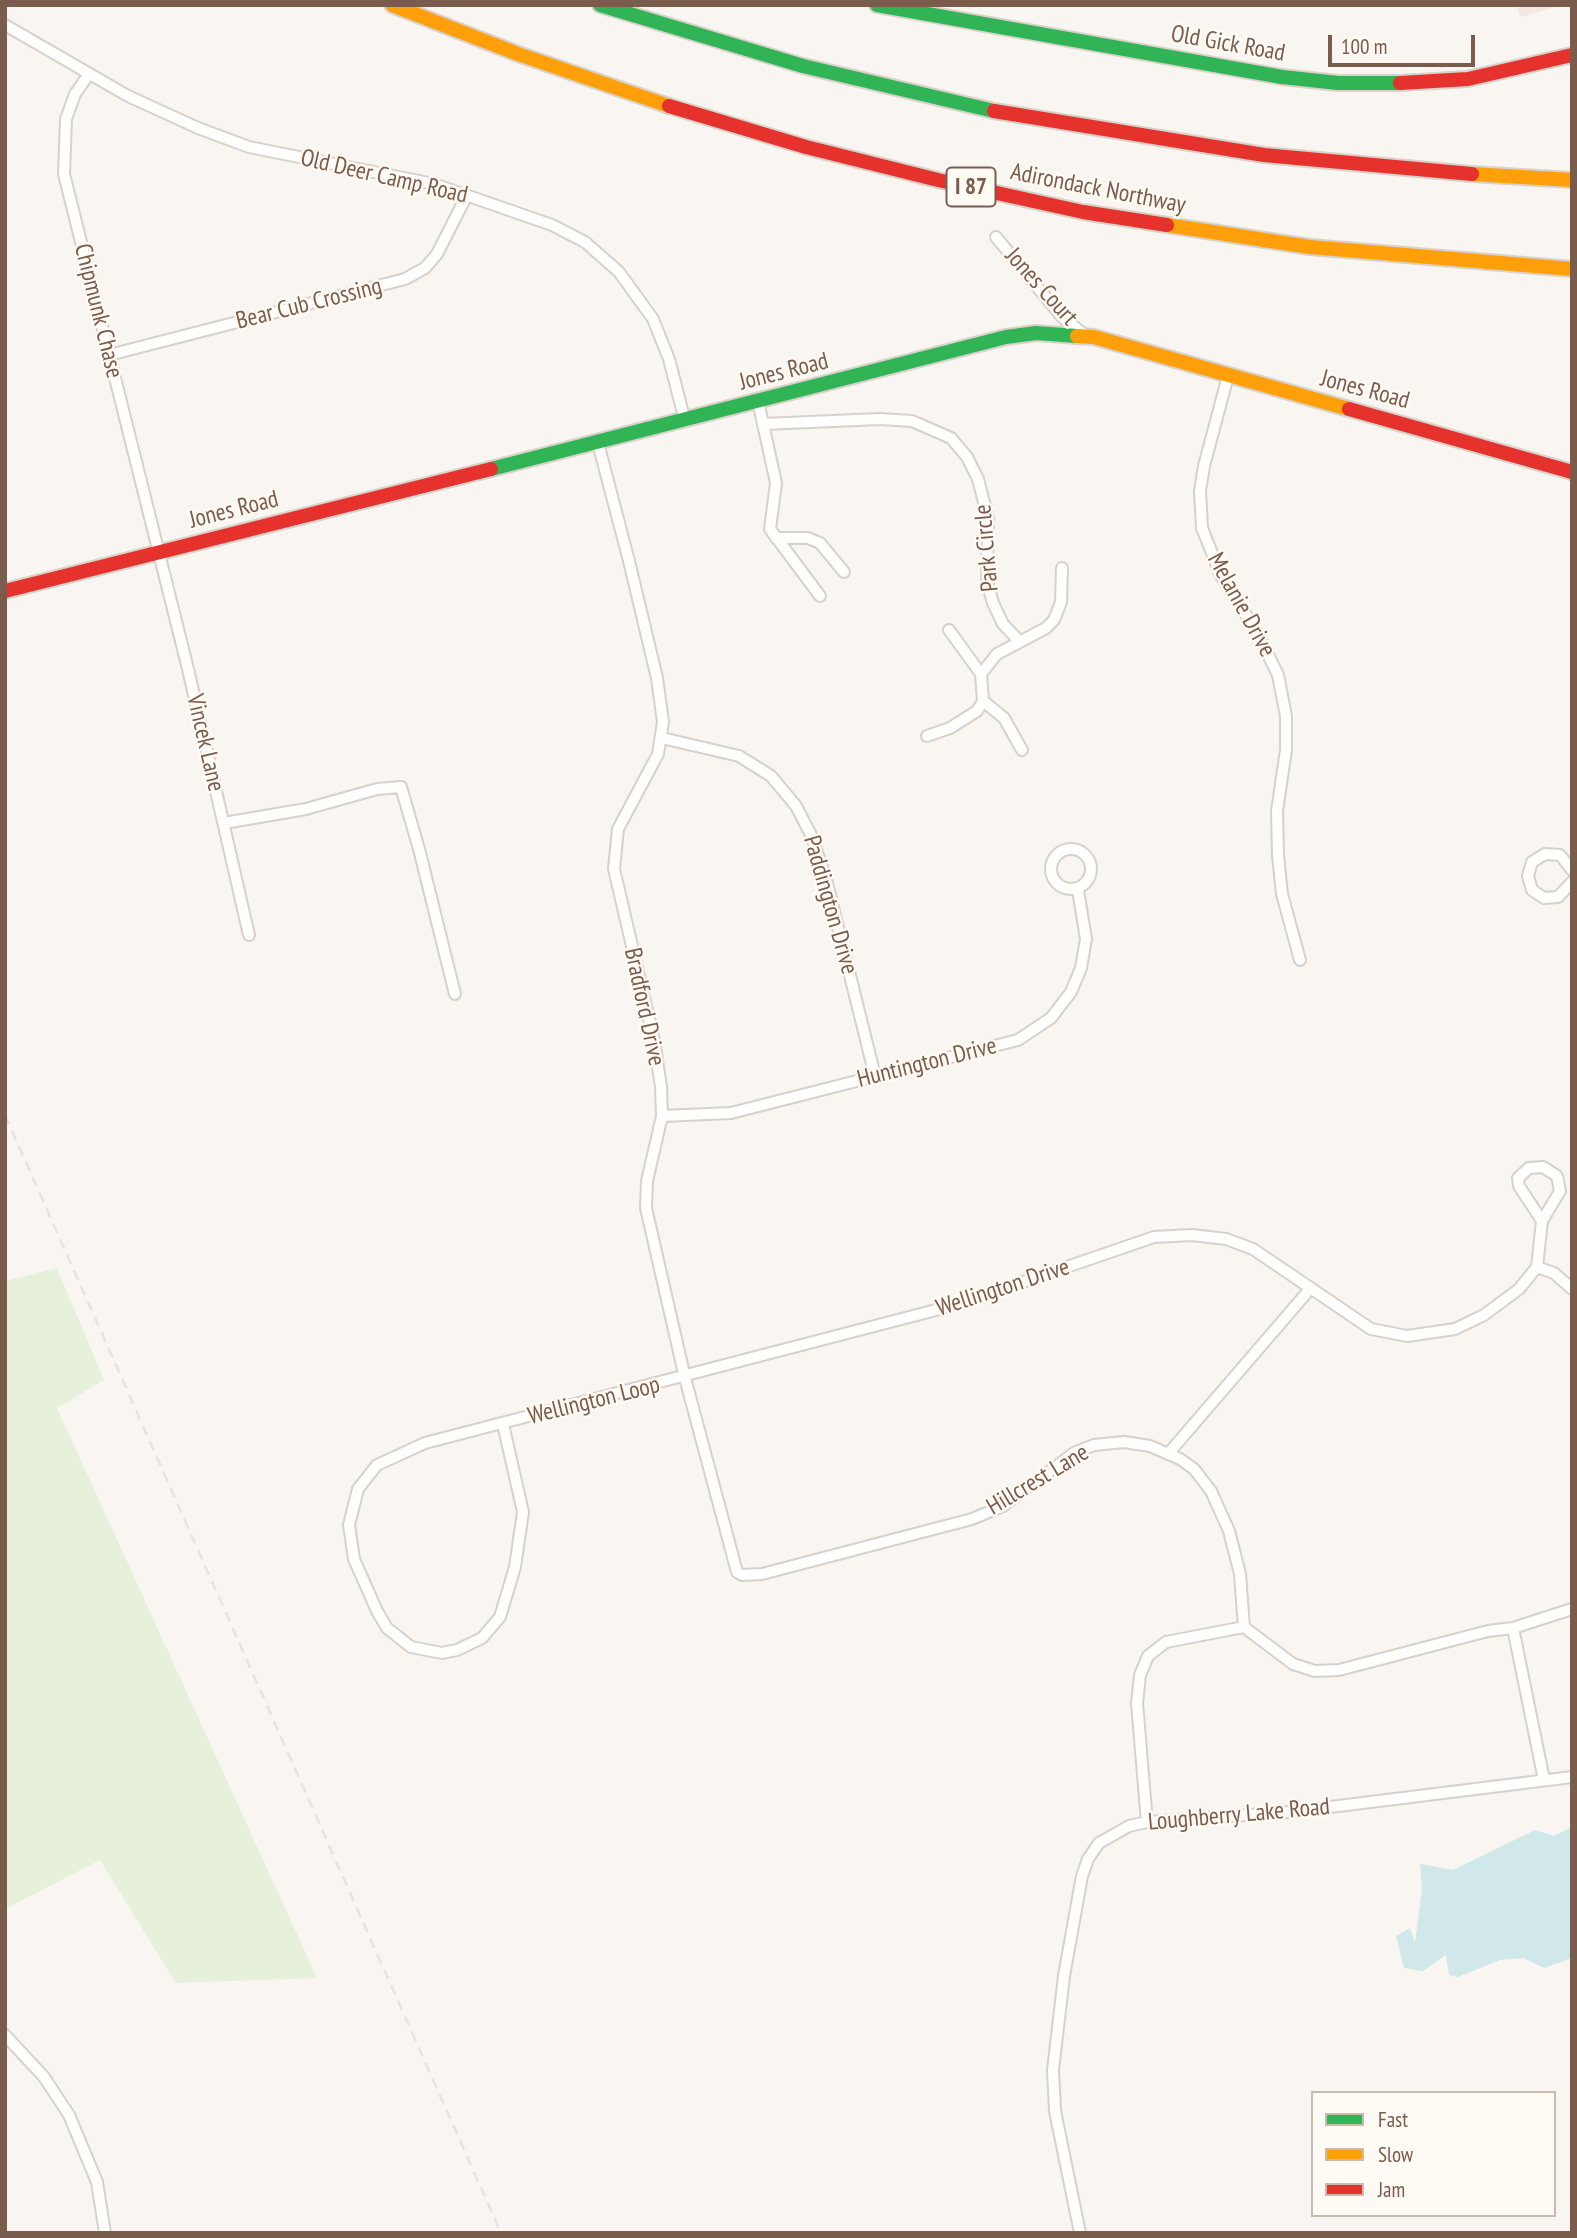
<!DOCTYPE html>
<style>
body{margin:0}
#map{position:relative;width:1577px;height:2238px;overflow:hidden;background:#f9f5f0;font-family:"PT Sans Narrow",sans-serif}
canvas{display:block}
.frame{position:absolute;inset:0;border:7px solid #7a5c4d;pointer-events:none}
.legend{position:absolute;left:1311px;top:2091px;width:245px;height:126px;box-sizing:border-box;background:#fffaf3;border:2px solid #cabbb1;margin:0;padding:9px 12px;list-style:none;font-size:21px;color:#7a5c4d}
.legend li{display:flex;align-items:center;gap:14px;height:35px}
.legend b{width:35px;border:2px solid #cabbb1}
.scale{position:absolute;left:1328px;top:35px;width:147px;height:32px;box-sizing:border-box;border:4px solid #7a5c4d;border-top:0;padding-left:9px;font-size:21px;line-height:24px;white-space:nowrap;color:#7a5c4d;-webkit-text-stroke:5px #fffaf3;paint-order:stroke}
</style>
<div id="map">
<canvas width="1577" height="2238"></canvas>
<div class="frame"></div>
<ul class="legend">
<li><b style="height:9px;background:#30b455"></b>Fast</li>
<li><b style="height:9px;background:#ff9f0a"></b>Slow</li>
<li><b style="height:9px;background:#e5322d"></b>Jam</li>
</ul>
<div class="scale">100 m</div>
</div>
<script>
const ctx = document.querySelector('canvas').getContext('2d');
ctx.lineJoin = 'round';
function fillPath(path, color) { ctx.fillStyle = color; ctx.fill(path, 'evenodd'); }
const poly = rows => new Path2D(rows.map(r => 'M' + r).join(''));
function trace(path, color, width, dash) { ctx.strokeStyle = color; ctx.lineWidth = width; ctx.lineCap = dash ? 'butt' : 'round'; ctx.setLineDash(dash || []); ctx.stroke(path); }
function drawText(font, color, halo, rows, align = 'center') {
  ctx.font = font + ' "PT Sans Narrow",sans-serif'; ctx.lineWidth = 5; ctx.setLineDash([]); ctx.textBaseline = 'middle'; ctx.strokeStyle = halo; ctx.fillStyle = color; for (const [text, x, y, turn = 0] of rows) {
    ctx.save(); ctx.translate(x, y); ctx.rotate((+turn || 0) * Math.PI / 180); ctx.textAlign = isNaN(turn) ? turn : align; if (halo) ctx.strokeText(text, 0, 0); ctx.fillText(text, 0, 0); ctx.restore();
  }
}
const commercial = poly([
 [1517,5,1563,5,1520,17]
]);
const green = poly([
 [57,1268,104,1380,57,1408,317,1978,176,1983,100,1860,5,1909,5,1281]
]);
const water = poly([
 [1572,1827,1572,1958,1544,1968,1523,1958,1500,1960,1458,1977,1449,1975,1446,1955,1423,1971,1404,1968,1396,1936,1410,1928,1415,1943,1422,1889,1420,1864,1453,1870,1535,1830,1554,1836]
]);
const street = poly([
 [5,25,128,96,198,128,249,147,434,184,552,225,585,242,619,272,653,319,669,359,685,421],
 [89,74,75,94,66,119,64,174,188,669,249,935],
 [996,237,1062,317,1086,336],
 [109,355,405,279,425,268,437,254,467,195],
 [1228,376,1204,466,1200,491,1202,528,1221,576,1257,632,1278,675,1286,716,1286,750,1277,811,1278,856,1282,894,1300,960],
 [758,401,776,483,770,529,820,596],
 [763,424,880,419,912,421,951,438,967,457,978,479,988,518,987,582,993,603,1003,624,1019,641],
 [598,443,629,561,657,678,663,722,658,754,618,829,614,869,654,1040,661,1087,662,1116,647,1181,646,1208,685,1378,737,1572,742,1575,762,1574,972,1519,1003,1506,1074,1453,1094,1445,1124,1442,1150,1446,1180,1459,1194,1469,1211,1491,1229,1531,1240,1574,1244,1627,1293,1664,1315,1671,1339,1670,1488,1631,1513,1628,1572,1609],
 [776,538,808,538,820,543,844,572],
 [949,630,981,674],
 [981,674,997,654,1046,628,1054,620,1061,602,1062,568],
 [983,701,1004,718,1022,750],
 [927,736,950,728,977,711,983,701,981,674],
 [662,738,739,756,771,776,796,806,811,835,825,875,875,1076],
 [224,823,306,809,377,789,401,787,419,849,455,994],
 '1051 869a20 20 0 1 1 40 0a20 20 0 1 1-40 0Z',
 [1572,870,1560,855,1545,854,1532,862,1528,876,1532,890,1544,898,1558,897,1572,882],
 [662,1116,731,1113,1018,1040,1051,1018,1071,992,1081,968,1086,939,1078,890],
 [1543,1167,1557,1176,1560,1191,1542,1221,1519,1186,1518,1178,1529,1168,1543,1167],
 [1537,1267,1542,1221],
 [1537,1267,1554,1273,1572,1289],
 [503,1424,523,1512,515,1567,500,1617,482,1638,457,1650,442,1653,411,1647,387,1628,377,1611,354,1559,349,1525,358,1489,377,1465,425,1443,959,1304,1154,1237,1192,1235,1226,1239,1253,1249,1371,1329,1407,1336,1455,1329,1484,1315,1519,1289,1537,1267],
 [1168,1454,1310,1289],
 [1513,1628,1544,1780],
 [1147,1822,1137,1703,1140,1675,1148,1656,1166,1642,1244,1627],
 [5,2035,44,2077,69,2115,97,2182,105,2233],
 [1080,2233,1055,2111,1053,2070,1064,1976,1082,1876,1088,1859,1099,1843,1129,1826,1147,1822,1290,1812,1572,1777]
]);
const fast = poly([
 [600,5,803,66,994,111],
 [877,5,1282,77,1338,83,1400,83],
 [491,469,1006,337,1036,333,1077,336]
]);
const slow = poly([
 [392,5,518,54,669,106],
 [1472,174,1572,180],
 [1167,225,1310,247,1572,269],
 [1077,336,1094,337,1349,409]
]);
const jam = poly([
 [1400,83,1468,79,1572,55],
 [669,106,806,147,938,180,1083,212,1167,225],
 [994,111,1264,155,1472,174],
 [1349,409,1572,472],
 [5,591,491,469]
]);
const rail = poly([
 [5,1115,501,2233]
]);
const shields = [
 [971,187,49]
];
const shieldNames = [
 ["I 87",971,187]
];
const streetNames = [
 ["Old Gick Road",1228,44,10],
 ["Old Deer Camp Road",384,177,13],
 ["Adirondack Northway",1098,189,11],
 ["Jones Court",1041,287,48],
 ["Bear Cub Crossing",309,304,-14],
 ["Chipmunk Chase",98,311,76],
 ["Jones Road",784,372,-14],
 ["Jones Road",1365,390,15],
 ["Jones Road",234,510,-14],
 ["Park Circle",987,548,-95],
 ["Melanie Drive",1241,605,61],
 ["Vincek Lane",205,743,77],
 ["Paddington Drive",830,905,74],
 ["Bradford Drive",644,1007,78],
 ["Huntington Drive",927,1063,-14],
 ["Wellington Drive",1003,1288,-18],
 ["Wellington Loop",594,1401,-14],
 ["Hillcrest Lane",1038,1480,-31],
 ["Loughberry Lake Road",1239,1815,-5]
];
fillPath(commercial, '#f6e8e1');
fillPath(green, '#e7f0db');
fillPath(water, '#d0e8ea');
trace(street, '#d7d1cb', 14);
trace(fast, '#d9d2cb', 18);
trace(slow, '#d9d2cb', 18);
trace(jam, '#d9d2cb', 18);
trace(street, '#fefefd', 10);
trace(fast, '#30b455', 14);
trace(slow, '#ff9f0a', 14);
trace(jam, '#e5322d', 14);
trace(rail, '#e6e3e7', 2.5, [10, 7]);
for (const [x, y, w] of shields) { const box = new Path2D(); box.roundRect(x - w / 2, y - 19.5, w, 39, 5); ctx.fillStyle = '#fffaf3'; ctx.fill(box); trace(box, '#7a5c4d', 2); }
drawText('bold 23px', '#7a5c4d', null, shieldNames);
drawText('24px', '#7a5c4d', '#fffaf3', streetNames);
</script>
